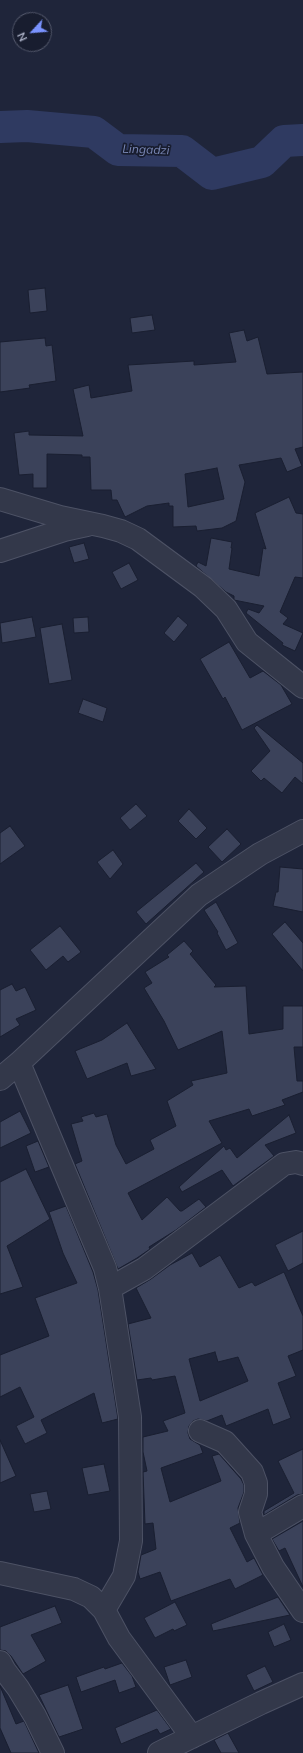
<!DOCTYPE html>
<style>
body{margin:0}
#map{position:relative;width:303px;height:1753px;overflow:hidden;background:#1f253a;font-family:Mulish,sans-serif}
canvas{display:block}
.north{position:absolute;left:12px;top:12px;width:40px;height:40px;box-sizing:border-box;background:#181d2f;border:1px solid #54596c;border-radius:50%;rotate:244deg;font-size:11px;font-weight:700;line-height:16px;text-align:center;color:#adb2c7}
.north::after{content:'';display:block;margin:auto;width:14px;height:18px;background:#7a93ff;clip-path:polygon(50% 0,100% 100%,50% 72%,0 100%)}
</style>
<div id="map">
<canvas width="303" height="1753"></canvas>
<div class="north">N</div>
</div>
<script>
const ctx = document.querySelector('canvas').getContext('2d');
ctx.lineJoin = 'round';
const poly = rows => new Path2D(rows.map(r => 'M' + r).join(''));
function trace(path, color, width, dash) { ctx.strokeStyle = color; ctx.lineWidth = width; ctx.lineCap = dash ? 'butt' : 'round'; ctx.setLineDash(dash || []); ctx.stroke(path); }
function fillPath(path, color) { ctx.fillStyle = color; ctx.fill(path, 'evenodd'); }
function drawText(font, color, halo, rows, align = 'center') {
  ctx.font = font + ' Mulish,sans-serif'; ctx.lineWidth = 3.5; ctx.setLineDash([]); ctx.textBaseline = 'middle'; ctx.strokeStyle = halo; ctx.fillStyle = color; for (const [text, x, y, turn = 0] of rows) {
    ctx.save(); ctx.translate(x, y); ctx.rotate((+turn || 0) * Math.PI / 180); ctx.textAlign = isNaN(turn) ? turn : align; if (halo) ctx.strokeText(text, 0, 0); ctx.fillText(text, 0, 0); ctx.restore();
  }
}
const river = poly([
 [0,127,27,126,94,132,118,150,182,151,212,174,262,162,284,141,303,140]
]);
const building = poly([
 [45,288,47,311,30,313,28,290,45,288],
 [152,315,155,330,132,333,130,318,152,315],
 [244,330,247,341,258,337,267,374,303,372,303,447,295,449,302,466,287,472,281,458,239,465,245,482,236,521,222,528,197,531,196,526,173,527,173,506,169,506,169,503,147,506,125,517,117,500,112,500,111,490,91,490,90,457,82,457,82,455,47,454,47,488,33,488,33,474,19,475,14,433,29,431,29,435,83,436,73,389,89,385,91,398,132,391,128,365,194,361,194,365,236,362,229,333,244,330],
 [217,468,224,499,188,507,185,474,217,468],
 [45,338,46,346,52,345,56,381,29,385,30,388,0,392,0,342,45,338],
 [289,497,296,513,303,514,303,578,295,577,280,612,288,618,283,624,303,633,295,651,282,645,283,643,246,613,248,609,259,613,264,606,234,600,234,596,226,592,196,566,198,562,206,566,211,538,232,542,231,548,232,548,229,569,259,576,263,548,266,549,255,513,289,497],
 [84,543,89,559,74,563,69,547,84,543],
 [129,563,138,580,121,589,112,572,129,563],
 [178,616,188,625,174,642,164,633,178,616],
 [32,617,36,637,2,643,0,623,32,617],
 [88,617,89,632,74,633,73,618,88,617],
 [62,624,72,680,49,684,40,628,62,624],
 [229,642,250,678,263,671,281,685,292,704,242,730,225,697,223,699,200,659,229,642],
 [83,699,107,708,103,722,78,713,83,699],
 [257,725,303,763,303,784,295,777,282,793,264,778,261,781,251,771,270,751,254,728,257,725],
 [136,804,147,816,130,830,120,818,136,804],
 [189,809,207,828,196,839,178,821,189,809],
 [10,826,25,846,0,864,0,833,10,826],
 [227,829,241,844,222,862,208,847,227,829],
 [113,850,123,864,110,879,97,862,113,850],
 [196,863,204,872,146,924,136,912,196,863],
 [280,867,303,869,303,912,273,906,276,892,278,892,280,867],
 [216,902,238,943,226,950,217,933,218,932,204,910,216,902],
 [285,922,303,943,303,971,272,934,285,922],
 [60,926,81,952,68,962,63,956,46,970,30,950,60,926],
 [184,941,193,951,190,954,216,985,214,987,246,986,249,1034,283,1029,283,1006,303,1006,303,1047,294,1047,297,1081,303,1081,303,1092,282,1100,285,1105,252,1116,249,1109,209,1121,222,1143,128,1193,142,1220,167,1197,180,1211,182,1211,199,1199,206,1207,176,1230,149,1247,150,1249,137,1258,118,1269,75,1164,82,1161,71,1124,83,1121,81,1117,94,1113,96,1117,107,1114,116,1145,126,1164,154,1149,150,1140,176,1126,167,1101,193,1085,191,1081,227,1073,222,1031,178,1050,164,1021,144,988,152,983,145,972,169,957,167,955,184,941],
 [12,984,16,991,25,987,36,1010,16,1019,20,1025,0,1037,0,990,12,984],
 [127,1023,156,1069,131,1076,127,1063,87,1079,75,1051,102,1040,127,1023],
 [20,1111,31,1133,0,1148,0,1122,20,1111],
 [289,1115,296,1133,265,1145,274,1156,233,1186,222,1170,182,1192,179,1187,224,1146,226,1150,230,1148,237,1158,289,1115],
 [38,1141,49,1167,35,1172,26,1146,38,1141],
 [26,1169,50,1219,7,1246,23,1287,0,1294,0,1182,26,1169],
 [66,1206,93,1272,98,1290,118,1419,102,1423,94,1393,41,1420,47,1433,25,1444,16,1426,34,1417,20,1387,0,1397,0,1355,49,1336,35,1298,77,1283,63,1253,49,1212,66,1206],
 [303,1231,303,1263,288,1271,275,1245,303,1231],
 [192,1253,200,1267,220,1255,239,1288,252,1282,255,1286,284,1272,303,1316,303,1350,288,1356,296,1376,278,1383,291,1418,273,1425,268,1409,226,1426,222,1415,207,1421,198,1419,193,1421,189,1426,188,1433,190,1439,200,1445,203,1453,161,1468,170,1502,221,1481,212,1456,219,1454,241,1479,244,1485,244,1492,238,1508,240,1523,230,1528,247,1562,254,1558,263,1575,235,1589,230,1579,171,1601,160,1572,140,1579,138,1572,141,1555,156,1549,153,1523,145,1524,143,1472,147,1471,143,1452,143,1437,168,1431,163,1421,185,1413,175,1376,152,1380,151,1378,137,1380,128,1324,151,1318,136,1288,151,1279,170,1265,192,1253],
 [215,1352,218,1362,238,1357,248,1381,200,1401,189,1359,215,1352],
 [0,1440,16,1476,0,1483,0,1440],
 [303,1449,303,1494,297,1495,264,1515,264,1511,294,1493,278,1461,303,1449],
 [104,1464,110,1491,88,1495,82,1468,104,1464],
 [47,1491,51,1509,34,1512,30,1494,47,1491],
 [303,1521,303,1587,285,1548,279,1551,272,1539,303,1521],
 [278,1597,290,1615,213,1631,211,1624,278,1597],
 [175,1602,187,1625,174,1631,173,1629,155,1638,144,1618,175,1602],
 [55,1606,62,1623,31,1635,46,1661,23,1674,11,1656,6,1651,0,1650,0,1627,55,1606],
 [284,1624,291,1640,274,1647,268,1632,284,1624],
 [186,1660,192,1677,170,1685,164,1667,186,1660],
 [122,1663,132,1676,136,1687,119,1693,115,1680,81,1692,76,1677,104,1667,105,1669,122,1663],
 [265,1666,273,1682,254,1691,246,1675,265,1666],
 [68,1685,83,1729,59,1737,39,1695,68,1685],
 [0,1686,16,1724,24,1721,39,1753,11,1753,0,1728,0,1686],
 [157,1710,171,1729,160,1734,157,1729,121,1744,115,1728,157,1710],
 [228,1733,239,1753,221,1753,214,1740,228,1733]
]);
const minor = poly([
 [0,499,60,517,103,526,121,531,138,539,203,587,226,609,247,642,303,687],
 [0,551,64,530,87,525],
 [19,1063,105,1268,110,1288,130,1417,131,1541,124,1576,104,1610],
 [0,1079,19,1063,199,895,260,854,303,831],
 [110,1288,144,1269,284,1164,296,1162,303,1164],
 [200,1431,225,1442,252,1472,256,1483,256,1494,250,1512,256,1534,273,1567,303,1611],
 [256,1534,303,1506],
 [0,1573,74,1589,91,1597,104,1610,119,1638,192,1737],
 [0,1662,5,1671,18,1688,35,1716,53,1753],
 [159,1753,261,1703,303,1684]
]);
const waterNames = [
 ["Lingadzi",146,150,2]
];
trace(river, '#2f3a61', 32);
fillPath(building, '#3b425a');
trace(building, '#1a1f31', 1);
trace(minor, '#4d5265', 24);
trace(minor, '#33384a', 22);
drawText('italic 12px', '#7a88b6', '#181d2f', waterNames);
</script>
